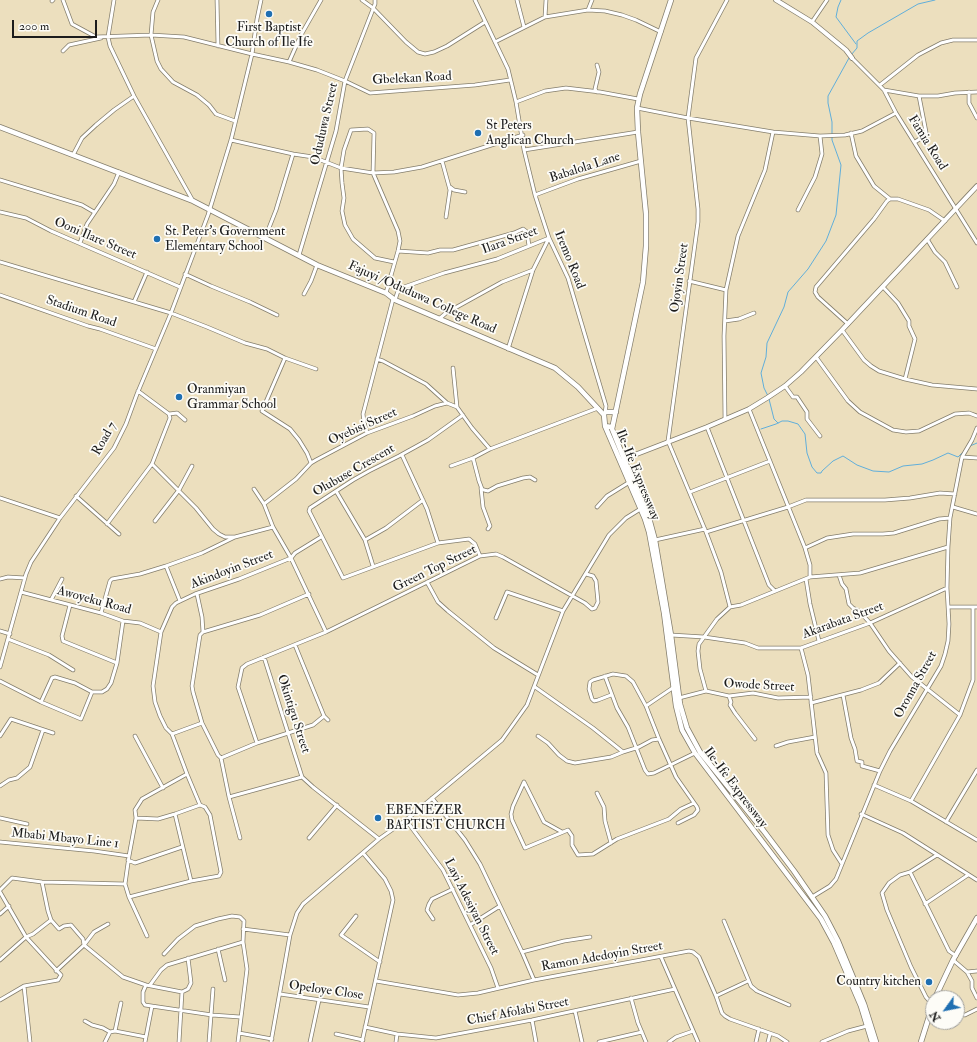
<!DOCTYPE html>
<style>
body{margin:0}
#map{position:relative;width:977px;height:1042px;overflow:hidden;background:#ecdfbe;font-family:"IM FELL Double Pica",serif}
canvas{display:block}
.north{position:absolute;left:925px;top:990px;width:40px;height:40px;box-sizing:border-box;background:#fdfcf7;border:1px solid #a3a29f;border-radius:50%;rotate:237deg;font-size:11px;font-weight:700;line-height:16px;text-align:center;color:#1c1c1c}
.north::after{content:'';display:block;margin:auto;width:14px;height:18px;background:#1f6fb2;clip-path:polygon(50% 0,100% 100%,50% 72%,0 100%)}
.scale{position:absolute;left:12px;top:20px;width:85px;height:18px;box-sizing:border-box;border:2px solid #1c1c1c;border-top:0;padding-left:5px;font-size:12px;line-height:14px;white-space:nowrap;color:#1c1c1c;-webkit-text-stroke:3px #fdfcf7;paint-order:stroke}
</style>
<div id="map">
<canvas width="977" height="1042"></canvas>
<div class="north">N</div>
<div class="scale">200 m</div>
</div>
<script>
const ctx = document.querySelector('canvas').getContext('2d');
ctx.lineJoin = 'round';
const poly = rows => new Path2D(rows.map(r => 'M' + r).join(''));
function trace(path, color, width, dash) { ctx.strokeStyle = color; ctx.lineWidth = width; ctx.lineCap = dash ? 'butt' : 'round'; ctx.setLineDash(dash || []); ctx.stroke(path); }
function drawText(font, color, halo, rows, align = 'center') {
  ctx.font = font + ' "IM FELL Double Pica",serif'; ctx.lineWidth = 3.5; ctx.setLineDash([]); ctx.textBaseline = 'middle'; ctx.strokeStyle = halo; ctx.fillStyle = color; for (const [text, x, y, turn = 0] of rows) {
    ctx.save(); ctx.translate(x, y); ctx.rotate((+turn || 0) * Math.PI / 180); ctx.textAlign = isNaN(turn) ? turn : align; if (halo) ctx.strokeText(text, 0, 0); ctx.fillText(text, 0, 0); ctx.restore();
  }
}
const stream = poly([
 [841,0,838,7,836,17,856,44],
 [851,55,857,48,857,41,868,33,918,4,935,0],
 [768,396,764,388,761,373,766,357,767,343,784,307,788,292,808,269,826,241,836,215,841,165,832,140,832,122,828,103,828,96,849,58],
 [769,399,774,419,778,423],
 [761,429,776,424,782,421,788,421,798,424,805,434,807,453,812,467,817,473,821,473,822,471,833,461,843,456,857,465,873,471,889,472,903,466,922,464,933,460,948,453,958,457,966,449],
 [970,446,977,443]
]);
const street = poly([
 [63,0,72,24,96,37,151,35,184,37,252,54,289,62,317,70,345,81,370,93,475,85,510,80],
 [114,0,108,37,110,46,134,96,193,201],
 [158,0,153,12,151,35,157,61,161,69,173,82,197,95,209,105,216,114,235,121],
 [217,0,218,46],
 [362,0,373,8,406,42,418,52,425,54,434,52,447,46,485,22],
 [475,0,508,69,516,102,524,150,535,195,549,238,568,278,606,406,605,413],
 [517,0,524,27],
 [727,0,696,58,688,118,698,209,698,222,668,441,706,532,721,572,730,607],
 [52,1,53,0],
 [588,10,592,0],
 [545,17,546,0],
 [812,22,827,0],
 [495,42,545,17,588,10,605,11,622,15,636,20,661,32],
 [63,51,69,45,101,38],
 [852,58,884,90,896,113,977,243],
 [289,62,301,35,321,0],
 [880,85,918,55,941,43,953,40,977,40],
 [884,90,919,96,938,96,955,93,977,92],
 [597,92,595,89,599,72,597,65],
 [969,92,969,103,977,118],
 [516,102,545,91,566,88,600,92,638,99],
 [637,108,688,118,773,132,820,136,845,135,862,131,896,113],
 [851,133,856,156,874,186,890,199],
 [231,140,293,154,313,157,341,168,373,173,394,172,422,167,523,135],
 [915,142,926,135,926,132,919,96],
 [524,150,638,132],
 [73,155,82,138,96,125,114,110,134,96],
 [442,161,450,190,446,217],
 [0,180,82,205,94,212],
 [450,187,454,190,465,192],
 [535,195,578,179,641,161],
 [798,210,815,177,822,154,820,136],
 [0,212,26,218,51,231,180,287],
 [265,238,276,210,293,154],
 [927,239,935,252,945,262,957,287],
 [80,243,87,224,114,184,119,172],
 [398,251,428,253,440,250,453,250,514,233,523,229,527,232,529,246],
 [299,255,336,131,345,81,375,4,375,0],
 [0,262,171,313,207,327,245,343,267,349,285,358,316,369],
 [185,274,211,286,250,302,277,315],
 [689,281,726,290],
 [883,287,898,303,909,321,909,326,915,339,905,379],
 [386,293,398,251,400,241,398,231,373,173,374,133,368,129,351,130,344,150,341,168,342,183,344,198,342,211,345,225,353,239,375,258,394,262],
 [304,294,311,281,317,265],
 [0,295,88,326,100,329,156,349],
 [395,300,398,291,404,287,444,273,497,259,549,238,533,270,508,349],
 [134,302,147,272],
 [439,319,446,313,502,282,533,270],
 [725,321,739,319,754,313],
 [848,324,818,297,815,292,816,287,874,219,887,201,890,199,898,199,929,210,945,221],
 [842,330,864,360,871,366,879,371,905,379,932,385,977,389],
 [816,357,848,401,860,412,893,430,906,432,919,431,955,414,969,413,977,416],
 [285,358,262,411,290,429,299,440,307,453,311,463],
 [377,359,383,361,426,384,447,403],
 [453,368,457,407],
 [785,386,793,397,797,397,807,412,807,419,820,436],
 [749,409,805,548,810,565,810,577],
 [169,414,177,413,185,420],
 [463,415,428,440,399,456,369,471,353,480,310,508,309,511,343,578,438,543,469,539,475,544,480,556],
 [725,419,724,336,726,290,738,236,765,170,773,132],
 [707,427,769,585,775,591],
 [367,433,364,422,363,414,393,299],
 [402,455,427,509,438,543],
 [962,457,977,458],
 [473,458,479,481,482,489,484,490,488,491,497,486,523,478,530,477,535,480],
 [152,464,196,508,213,529,219,534,225,537,235,537,273,527],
 [451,466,473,458,490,449],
 [481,488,483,507,490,526,488,529],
 [254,489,264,504,273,527,291,558,326,632],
 [336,491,365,540,373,566],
 [690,492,770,461],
 [76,496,119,534],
 [0,498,60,518],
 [264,504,296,479,311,463,316,460,367,433,413,416,435,406,447,403,457,407,472,428,490,449,598,408],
 [597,507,607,496,628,483],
 [953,507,977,514],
 [155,521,179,490,192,466],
 [107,524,152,464,170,418,169,414,138,391],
 [706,532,788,507,806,500,885,500,910,498,940,493,955,494],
 [365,540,386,528,423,500],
 [655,540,705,529],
 [805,548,827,538,853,534,883,534,894,533,939,519,950,518],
 [166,566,180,601],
 [839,575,842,584,846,589,849,604,853,608,859,611,870,623,889,651,912,677,960,715],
 [0,579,8,577,25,578],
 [806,579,810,604,819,641],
 [427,582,438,602,448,611,494,648,538,675],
 [21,592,101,613,123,621,140,623,161,632],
 [197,594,202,617,203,632],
 [51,600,62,579],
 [70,605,62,636,63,641,117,663],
 [948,607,977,607],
 [101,613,110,581,112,579,140,574,166,566,202,553,235,537],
 [496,618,507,592,563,611],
 [0,631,10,634],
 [671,635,704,637,745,643,758,648,801,648,870,623,947,588],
 [8,639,49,655,73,670],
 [295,645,324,716,328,720],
 [801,648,808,675,817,753,826,773,828,835,833,850,842,864],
 [264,657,302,777,313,787,379,839],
 [0,667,26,574,31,562,60,518,114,448,126,424,137,394,171,313,208,215,231,140,252,54,257,19,261,0],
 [605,676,617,708,628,727,645,770,648,774,654,773,695,753],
 [0,681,41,702,81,719,92,692],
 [535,687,593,728,623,752,639,747,652,740,659,739],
 [706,691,700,669,698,651,699,644,717,619,730,607,741,605,810,577,860,573,948,547],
 [611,695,598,700,594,701,592,699,589,689,590,682,593,680,613,674,626,676,633,682,646,706,659,739,676,777,697,807,698,810,694,815,678,823],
 [843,695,851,738,855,749,857,761,862,762,862,766,880,771],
 [729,696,731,702,730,705,735,713,755,739],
 [679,698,706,691,729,696,753,693,778,698,811,697],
 [41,702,52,678,55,677,75,683,92,692,102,692,107,689,111,683,117,663,123,621],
 [811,703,861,690,879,683,900,663],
 [646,706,674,687],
 [172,734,202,723],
 [0,736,11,719,53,733],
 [135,736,163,788],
 [538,736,548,743,559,755,567,761,575,763,611,757,623,752],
 [257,743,238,687,242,668,247,664,326,632,480,556,496,554,503,557,585,603,592,609,595,608,598,602,596,581,593,576,586,574],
 [776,746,788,742,815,737],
 [221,758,257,743,313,725,324,716],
 [524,782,513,806,511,814,512,820,525,848,568,830,572,836,572,845,578,855,593,854,617,839,669,819,681,809,694,803],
 [524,782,544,822,562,832],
 [874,785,911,801,977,840],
 [0,786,9,780,17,778,30,767,43,730],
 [597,793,604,807,605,821,611,843],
 [229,797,302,777],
 [432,798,465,840,480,864,522,952,534,980],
 [911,801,960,715,973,680,973,607],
 [200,805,187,774,172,734,166,728,160,716,155,702,153,686,161,632,172,607,176,603,195,594,239,579,291,558,295,553,321,537],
 [175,814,191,881],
 [861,814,903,833,977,880],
 [0,818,27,824],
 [406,820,443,870,491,968,498,988],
 [946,822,977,770],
 [240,838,229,797,221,758,218,755,202,723,193,692,192,686,200,635,203,632,260,615,309,594],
 [309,838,337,805],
 [0,842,94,851,129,856],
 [128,860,135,863,182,847],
 [910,872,949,951,956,956],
 [42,882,48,911,51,920,59,929,64,926,71,925,83,939,84,945,123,977,146,985],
 [0,890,12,878,42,882,125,884],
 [0,892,26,937,61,975,58,980,24,986,0,1000],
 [129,897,191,881,219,876,221,872,210,815,205,807,200,805,175,814,158,819,136,818],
 [812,897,830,886,836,879,880,771,890,751,941,666,945,654,948,641,949,624,947,588,948,547,950,518,962,457,972,440,977,428],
 [925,904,968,875],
 [0,914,9,906],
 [356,916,341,935,380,962],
 [433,919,427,910,429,904,432,899,453,889],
 [724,921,751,986,757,991,789,1005],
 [470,925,500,906],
 [243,929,290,935],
 [147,936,129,897,125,884,129,856,136,818,135,810,142,799,187,774],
 [218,949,225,980],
 [522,952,564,941,590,937],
 [164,954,178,939,195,926,218,919,232,916,240,917,244,921,243,942,247,969,238,1042],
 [661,957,698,1042],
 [188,958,191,983,188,989,182,992,146,985,143,992,143,1002,145,1005,212,1015,240,1017],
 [0,960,26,937,33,934,51,920],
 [953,960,967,972,972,981,972,988,977,998],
 [56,971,84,945,94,932,108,924],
 [967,972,977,971],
 [376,981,458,995,478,993,534,980,689,951,693,952,699,957,716,996,722,1013,725,1016,730,1019,778,1036,787,1042],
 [150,985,161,970,167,965,243,942],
 [24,986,30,1042],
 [280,994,369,1007],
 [716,996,748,981],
 [631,998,638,1023,646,1042],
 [933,1003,932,1004,926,997,911,967,887,910,882,893,889,883,900,875,910,872,937,855],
 [575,1011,582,1042],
 [957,1015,965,1015,977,1009],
 [532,1020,536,1042],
 [85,1021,92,1025,103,1028,110,1032],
 [365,1027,397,1034,436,1038,532,1020,675,989],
 [115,1031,121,1003],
 [239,1033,272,1039],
 [336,1034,363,1040],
 [105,1042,110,1032,115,1031,146,1037],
 [145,1042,152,1006],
 [179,1042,182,992],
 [209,1042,213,989],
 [271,1042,290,935,297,913,303,904,379,839,406,820,502,740,527,705,563,611,609,535,626,518,642,508],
 [310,1042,319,1000],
 [362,1042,393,900,391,891,385,879,363,853],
 [396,1042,397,1034],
 [599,1042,642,1032],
 [669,1042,676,1037,693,1031],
 [756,1042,759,1029],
 [768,1042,770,1034],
 [822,1042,848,1031,867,1026]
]);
const secondary = poly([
 [776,0,812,22,846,50,852,58],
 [624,459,707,427,749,409,767,398,785,386,801,372,842,330,977,186]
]);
const primary = poly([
 [0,127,193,201,317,265,386,293,395,300,555,368,578,387,604,415,605,426,645,519,649,532,664,613,676,706,682,730,695,753,821,919,834,943,861,1006,872,1042],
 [606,412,616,412],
 [605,426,611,427,612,429,633,481,649,518,655,540,671,635,680,704,687,728,700,752,763,830,794,871,825,916,838,941,864,1004,876,1042],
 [612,429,643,282,646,246,646,214,638,132,637,108,640,94,671,0],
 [935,998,953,960,977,918],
 [921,1042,933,1004]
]);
const markers = [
 [269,14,4,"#1f6fb2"],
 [478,133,4,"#1f6fb2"],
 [157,239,4,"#1f6fb2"],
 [179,397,4,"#1f6fb2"],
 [378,818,4,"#1f6fb2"],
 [929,982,4,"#1f6fb2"]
];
const poiNames = [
 ["First Baptist",269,28,"center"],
 ["Church of Ile Ife",269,43,"center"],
 ["St Peters",486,126],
 ["Anglican Church",486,141],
 ["St. Peter's Government",165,232],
 ["Elementary School",165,247],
 ["Oranmiyan",187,390],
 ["Grammar School",187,405],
 ["EBENEZER",386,811],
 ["BAPTIST CHURCH",386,826],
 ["Country kitchen",921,982,"right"]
];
const streetNames = [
 ["Gbelekan Road",412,79,-3],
 ["Oduduwa Street",325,124,-77],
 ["Famia Road",927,143,58],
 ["Babalola Lane",585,168,-18],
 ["Ooni Ilare Street",95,239,23],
 ["Ilara Street",510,241,-20],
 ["Iremo Road",569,260,68],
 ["Ojoyin Street",680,278,-82],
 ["Fajuyi /Oduduwa College Road",422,298,24],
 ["Stadium Road",81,312,19],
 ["Oyebisi Street",363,427,-24],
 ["Road 7",105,439,-60],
 ["Olubuse Crescent",354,471,-30],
 ["Ile-Ife Expressway",637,475,68],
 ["Green Top Street",435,569,-26],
 ["Akindoyin Street",232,570,-21],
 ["Awoyeku Road",94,601,15],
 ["Akarabata Street",843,621,-20],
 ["Oronna Street",916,685,-61],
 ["Owode Street",759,686,3],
 ["Okintigu Street",293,714,72],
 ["Ile-Ife Expressway",735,788,53],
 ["Mbabi Mbayo Line 1",65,839,6],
 ["Layi Adesiyan Street",471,907,63],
 ["Ramon Adedoyin Street",602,957,-10],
 ["Opeloye Close",326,991,8],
 ["Chief Afolabi Street",518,1012,-11]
];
trace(stream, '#60aeda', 1);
trace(street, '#847e6d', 4.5);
trace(secondary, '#847e6d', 5.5);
trace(primary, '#847e6d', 6);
trace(street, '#fff', 3);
trace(secondary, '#fff', 4);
trace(primary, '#fff', 4.5);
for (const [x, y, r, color] of markers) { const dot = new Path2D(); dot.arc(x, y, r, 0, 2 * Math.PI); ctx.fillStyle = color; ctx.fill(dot); trace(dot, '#fdfcf7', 1.5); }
drawText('13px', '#1c1c1c', '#fdfcf7', poiNames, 'left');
drawText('13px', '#1c1c1c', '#fdfcf7', streetNames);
</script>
